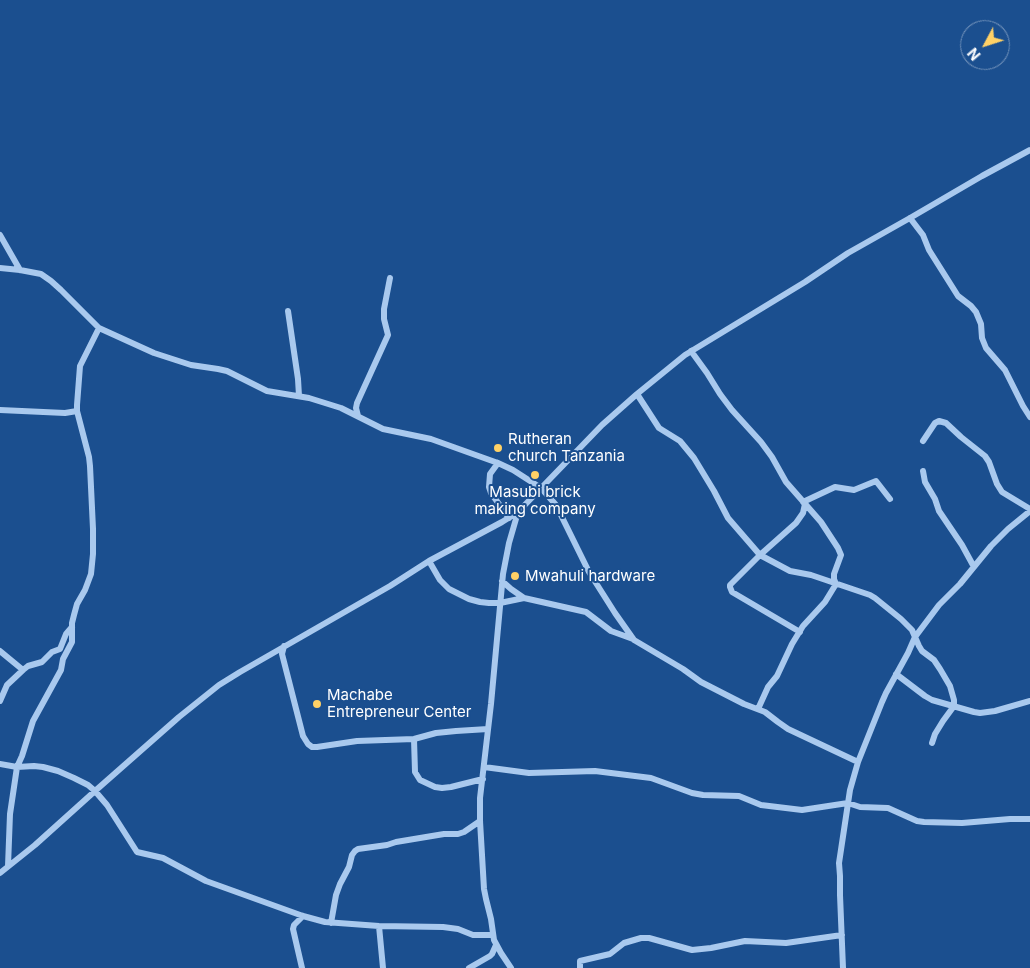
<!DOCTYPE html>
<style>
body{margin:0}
#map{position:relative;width:1030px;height:968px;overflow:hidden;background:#1b4f8f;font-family:Inter,sans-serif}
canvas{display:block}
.north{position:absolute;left:960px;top:20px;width:50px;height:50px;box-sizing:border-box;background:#1b4f8f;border:1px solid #7695bc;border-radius:50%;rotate:230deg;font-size:14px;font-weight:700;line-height:20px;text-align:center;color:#fff}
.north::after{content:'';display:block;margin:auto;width:18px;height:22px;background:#ffd166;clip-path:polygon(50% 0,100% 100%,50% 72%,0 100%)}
</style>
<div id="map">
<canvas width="1030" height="968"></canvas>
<div class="north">N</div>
</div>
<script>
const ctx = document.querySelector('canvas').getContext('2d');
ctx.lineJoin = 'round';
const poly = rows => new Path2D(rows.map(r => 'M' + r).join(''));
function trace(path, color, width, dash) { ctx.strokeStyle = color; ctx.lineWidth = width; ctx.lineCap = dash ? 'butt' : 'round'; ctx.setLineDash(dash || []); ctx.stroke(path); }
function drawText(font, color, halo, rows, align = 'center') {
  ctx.font = font + ' Inter,sans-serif'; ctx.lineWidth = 4; ctx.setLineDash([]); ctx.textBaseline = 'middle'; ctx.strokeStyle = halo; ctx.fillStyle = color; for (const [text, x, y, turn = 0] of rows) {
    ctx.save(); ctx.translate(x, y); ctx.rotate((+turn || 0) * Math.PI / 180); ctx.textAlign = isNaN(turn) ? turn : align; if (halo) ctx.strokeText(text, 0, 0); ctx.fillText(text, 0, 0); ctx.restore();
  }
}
const minor = poly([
 [910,218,923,235,929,250,958,296,971,306,976,312,981,324,982,338,986,348,1005,370,1023,406,1030,417],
 [0,235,20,270],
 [0,268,20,270,41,274,51,281,61,290,99,328,154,353,191,365,218,369,227,371,267,391,309,398,341,408,383,429,431,439,498,463,513,470,541,488,556,505,589,572,615,613,634,640,683,669,701,682,744,704,765,712,778,722,788,729,858,762],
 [288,311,298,379,299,396],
 [691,351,707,373,720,394,732,410,761,442,772,457,786,482,821,522,838,548,841,555,834,574,834,579,836,584,825,602,803,626,792,644,777,676,768,687,758,709],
 [637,394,659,428,680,441,694,458,714,491,728,518,760,555,790,571,811,575,870,595,875,598,901,619,912,630,915,637,908,653,886,693,882,702,858,762,850,790,839,863,840,876,840,895,843,968],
 [0,410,65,413,77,411],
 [358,416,356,408,357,403,388,335,384,319,384,309,390,278],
 [923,441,935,423,939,421,946,423,961,437,985,456,989,462,997,484,1002,492,1030,509],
 [498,463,490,474,489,487,491,493,509,518],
 [923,471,925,482,935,499,939,511,962,545,974,567],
 [803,502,835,487,854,490,876,481,890,499],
 [429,561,440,580,449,589,469,599,480,602,489,603,500,603,524,598],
 [502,581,511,589,524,598,586,612,611,631,633,639],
 [800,632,732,592,730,587,730,585,760,555,796,523,803,513,805,504],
 [284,646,282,654,303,736,308,744,312,747,317,747,357,741,414,739,436,733,456,731,488,729],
 [0,651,23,670],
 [896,674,925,696,932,700,974,712,980,713,995,711,1030,701],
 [0,701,7,685,23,670,28,666,42,662,52,652,60,649,66,634,72,627],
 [414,739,415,772,420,780,435,787,442,788,451,787,483,779],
 [932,743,935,734,943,721,954,706,954,700,950,686,940,669,934,660,922,651,919,646,915,637,939,605,960,584,991,546,1008,529,1030,511],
 [0,764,17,767,34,766,43,767,58,771,74,778,88,785,95,791,107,805,137,852,163,858,206,881,303,916,325,922,379,926,443,927,458,929,473,935,493,935],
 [484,767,529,773,595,771,651,778,692,793,703,795,739,796,761,805,802,810,848,803,860,807,888,808,917,821,924,822,962,823,1010,819,1030,819],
 [8,866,10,814,17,767,22,756,33,721,61,670,63,659,72,642,72,623,74,615,77,604,85,590,91,574,93,554,93,529,90,466,89,457,77,411,77,405,80,366,99,328],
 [0,873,35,845,95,791,179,717,219,685,240,672,390,586,429,561,502,522,518,512,602,425,637,394,685,355,805,282,848,253,910,218,982,176,1030,150],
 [331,923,336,895,340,884,349,867,352,855,355,851,358,849,387,845,396,842,444,834,458,834,464,832,480,821],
 [379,926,383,968],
 [302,968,293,929,294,925,303,916],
 [469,968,490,956,492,954,496,945],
 [511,968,501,953,494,940,491,919,486,899,484,889,480,821,480,798,491,704,503,574,509,543,518,512],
 [580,968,580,961,610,954,624,943,641,938,649,938,692,950,711,948,745,941,786,943,842,935]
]);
const markers = [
 [498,448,5,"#ffd166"],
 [535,475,5,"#ffd166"],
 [515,576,5,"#ffd166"],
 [317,704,5,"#ffd166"]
];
const poiNames = [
 ["Rutheran",508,439],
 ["church Tanzania",508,456],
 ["Masubi brick",535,492,"center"],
 ["making company",535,509,"center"],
 ["Mwahuli hardware",525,576],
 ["Machabe",327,695],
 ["Entrepreneur Center",327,712]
];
trace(minor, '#a9c9ee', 6);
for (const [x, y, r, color] of markers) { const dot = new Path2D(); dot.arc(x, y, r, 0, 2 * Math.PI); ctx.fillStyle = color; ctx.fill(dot); trace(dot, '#1b4f8f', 2); }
drawText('15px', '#fff', '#1b4f8f', poiNames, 'left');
</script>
